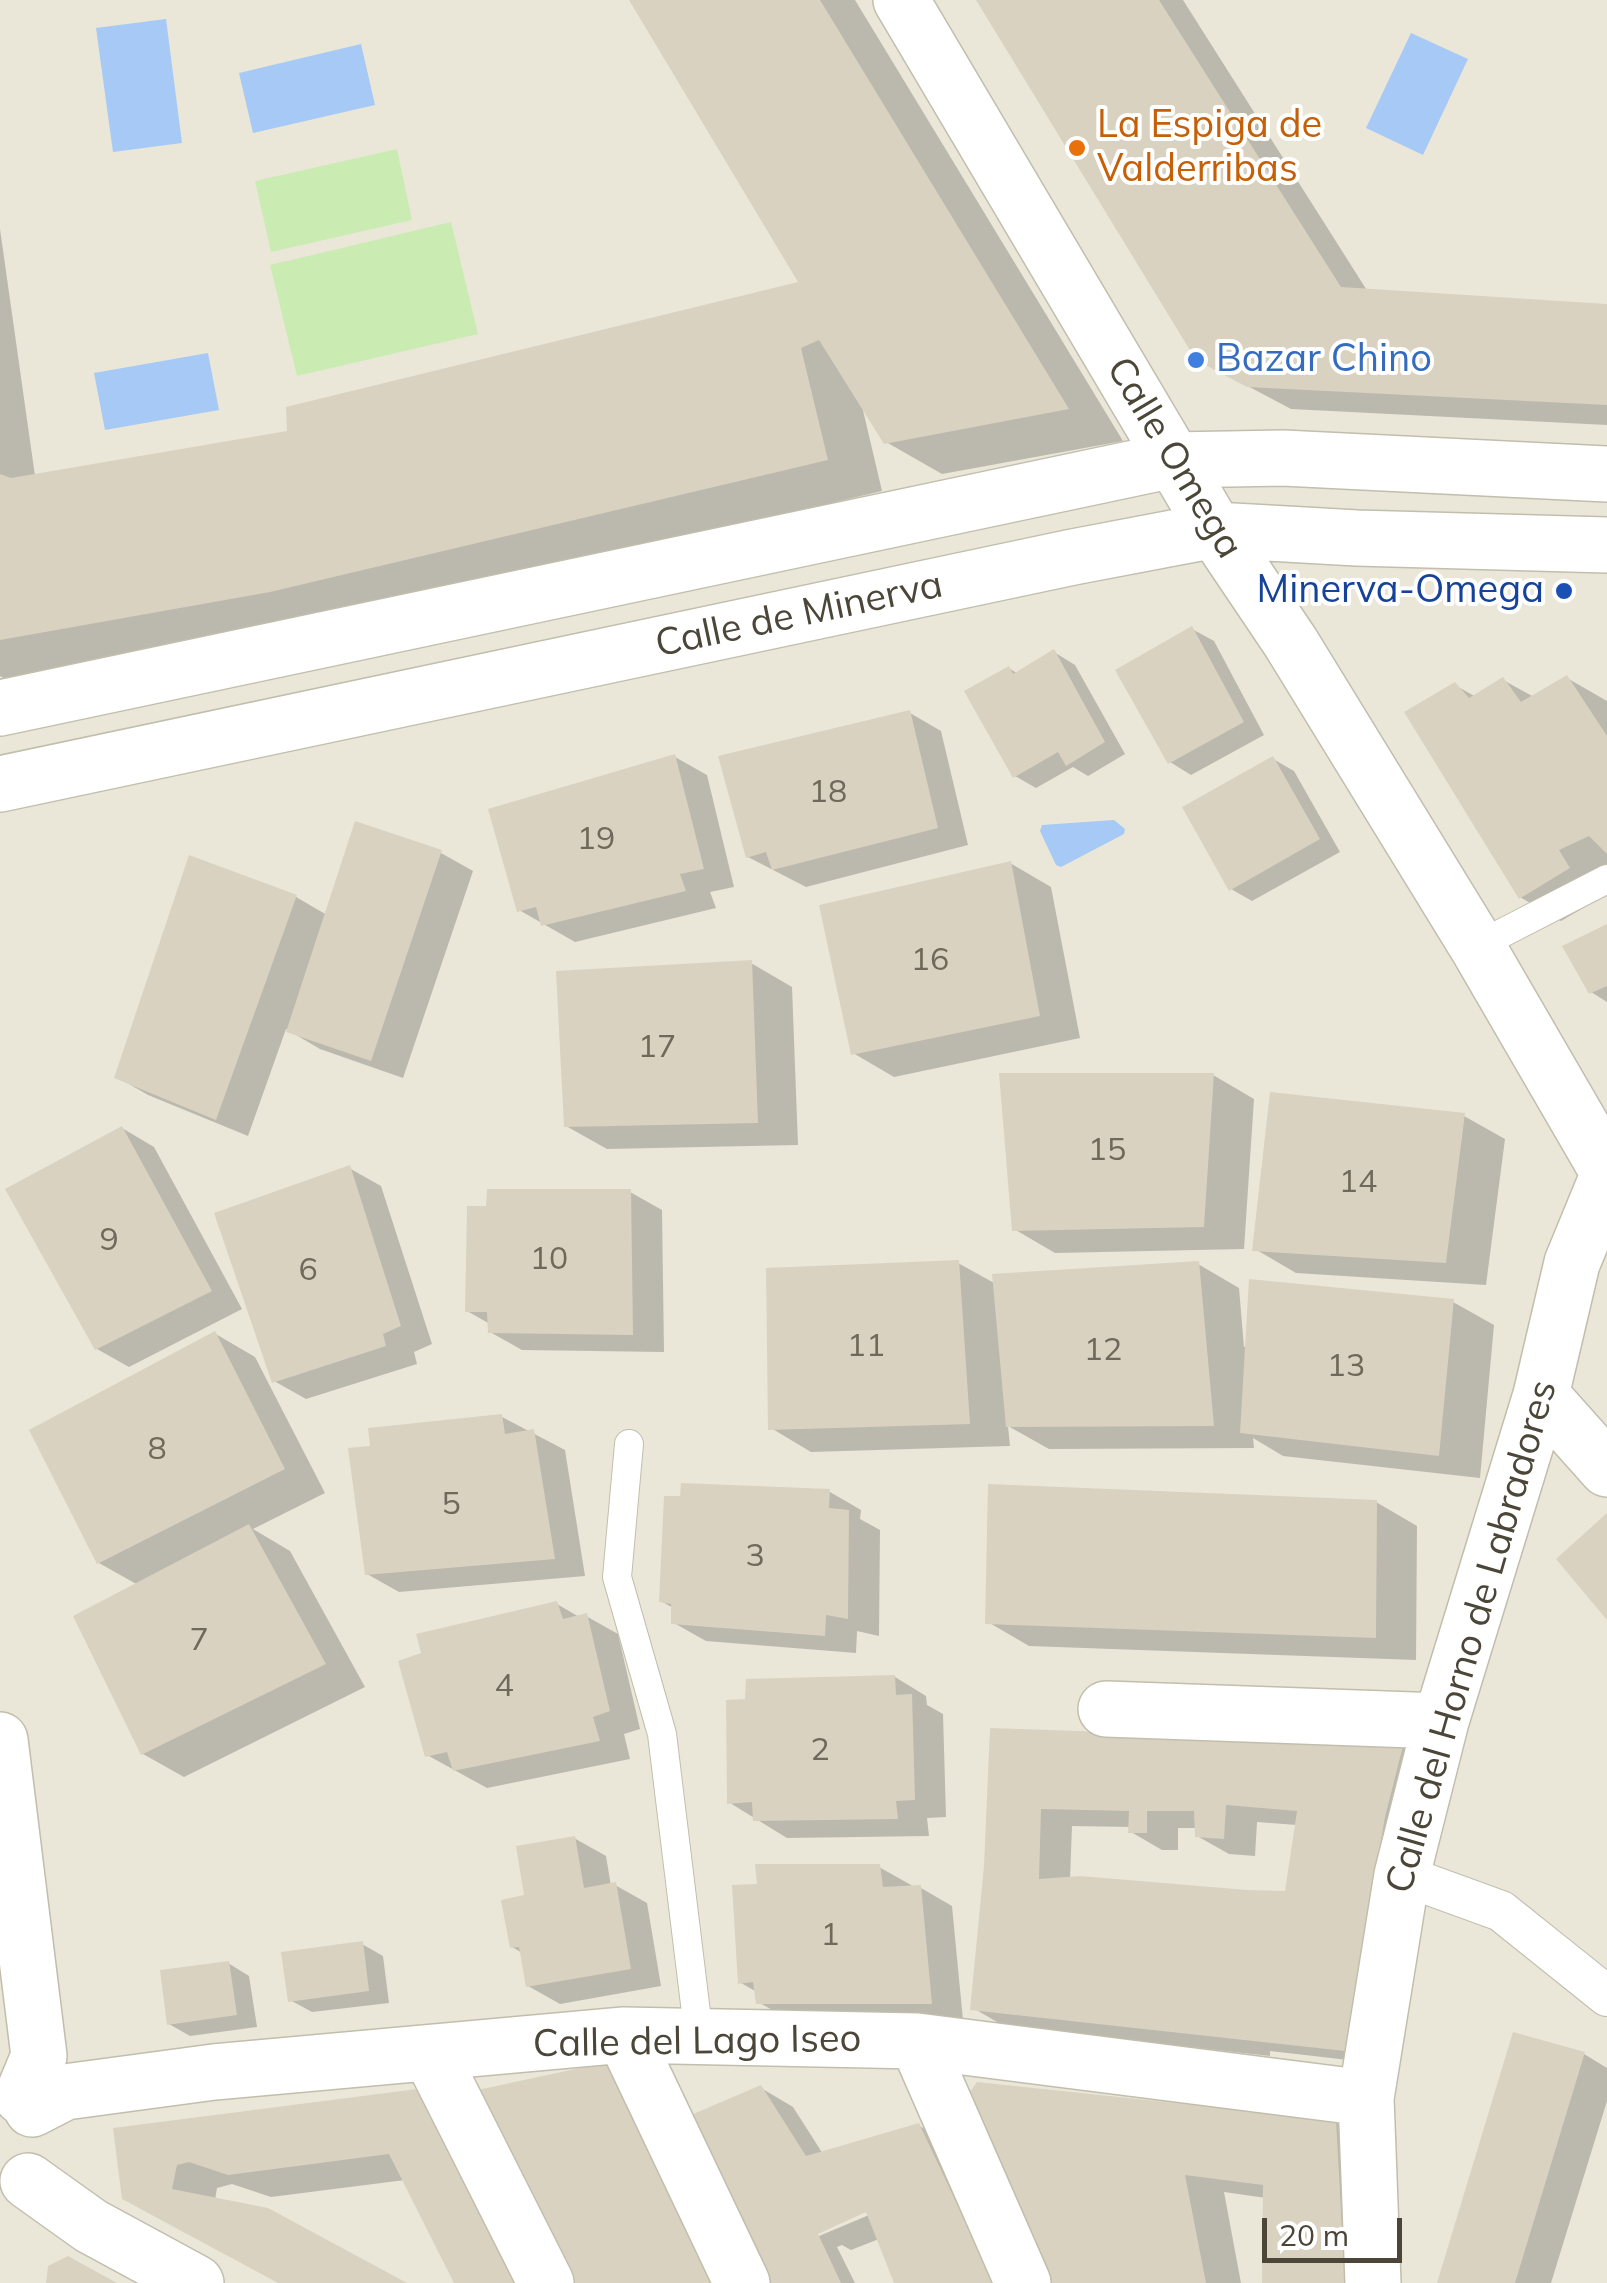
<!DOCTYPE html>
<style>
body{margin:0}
#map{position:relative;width:1607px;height:2283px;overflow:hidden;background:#f6f4eb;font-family:Mulish,sans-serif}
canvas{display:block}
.scale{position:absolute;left:1262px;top:2218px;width:140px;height:45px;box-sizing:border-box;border:5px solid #4b4638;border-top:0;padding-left:12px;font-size:30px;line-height:35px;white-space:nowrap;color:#4b4638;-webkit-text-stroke:8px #fff;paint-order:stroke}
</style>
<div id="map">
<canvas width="1607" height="2283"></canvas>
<div class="scale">20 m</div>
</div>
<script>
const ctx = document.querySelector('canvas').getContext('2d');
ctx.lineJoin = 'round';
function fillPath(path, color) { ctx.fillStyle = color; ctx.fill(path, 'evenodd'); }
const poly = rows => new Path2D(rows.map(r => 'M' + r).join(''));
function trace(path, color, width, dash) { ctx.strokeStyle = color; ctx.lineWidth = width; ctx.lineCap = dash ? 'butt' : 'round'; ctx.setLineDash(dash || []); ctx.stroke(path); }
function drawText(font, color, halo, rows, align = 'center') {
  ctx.font = font + ' Mulish,sans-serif'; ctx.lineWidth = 8; ctx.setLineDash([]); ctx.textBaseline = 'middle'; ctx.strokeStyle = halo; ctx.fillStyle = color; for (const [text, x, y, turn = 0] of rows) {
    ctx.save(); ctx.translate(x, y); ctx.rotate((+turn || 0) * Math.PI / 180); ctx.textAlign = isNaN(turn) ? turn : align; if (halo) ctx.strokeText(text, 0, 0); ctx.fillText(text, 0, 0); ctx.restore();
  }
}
const residential = poly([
 [0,0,1607,0,1607,2283,0,2283]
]);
const green = poly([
 [397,149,412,220,271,252,255,181],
 [451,222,478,334,297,376,270,265]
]);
const water = poly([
 [166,19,182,143,113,152,96,28],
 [1411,33,1468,59,1423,155,1366,128],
 [361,44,375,105,253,133,239,73],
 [208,353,219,410,105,430,94,373],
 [1114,820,1125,829,1124,834,1061,867,1056,865,1040,831,1042,825]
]);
const shadow = poly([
 [632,0,855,0,1123,441,942,474,886,442,862,406,882,491,327,623,7,680,0,676,0,229,35,476,290,433,802,283],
 [979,0,1183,0,1368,292,1607,306,1607,425,1291,409,1240,382],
 [1192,629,1214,641,1264,735,1191,775,1170,762],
 [1054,652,1075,665,1125,754,1088,776,1073,767,1036,788,1015,776,1009,668,1018,674],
 [1567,678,1607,701,1607,894,1561,921,1520,897,1455,685,1476,697,1503,680,1534,697],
 [910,713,941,731,968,845,806,887,748,857],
 [675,757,707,775,734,887,710,892,716,908,575,942,519,910],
 [1273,759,1294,771,1340,852,1252,901,1231,889],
 [357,824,441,853,473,871,403,1078,320,1049,286,1029,248,1136,148,1095,117,1077,296,897,327,915],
 [1010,863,1051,887,1080,1038,894,1077,853,1053],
 [1607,926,1607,1002,1591,992],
 [751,963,792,987,798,1145,607,1149,566,1126],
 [1213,1075,1254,1099,1244,1249,1055,1253,1014,1229],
 [1464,1116,1505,1139,1486,1285,1296,1273,1255,1249],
 [122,1128,154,1147,242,1309,129,1367,97,1349],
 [349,1168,381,1186,432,1344,414,1352,417,1364,306,1399,274,1381],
 [630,1192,662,1210,664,1352,522,1350,490,1332,490,1324,467,1311],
 [958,1263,996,1284,1198,1264,1239,1288,1244,1347,1453,1302,1494,1325,1480,1478,1283,1456,1253,1438,1254,1448,1049,1449,1008,1426,1010,1446,811,1452,771,1428],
 [214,1333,255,1357,325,1493,253,1529,290,1551,365,1687,184,1777,143,1754,138,1585,99,1563],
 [502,1417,565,1450,585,1576,399,1592,367,1574,373,1448],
 [830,1492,861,1510,860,1519,880,1530,879,1636,857,1631,856,1653,706,1641,674,1623,673,1608,661,1601],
 [1376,1502,1417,1526,1416,1660,1029,1646,988,1622],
 [557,1604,581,1618,586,1616,618,1634,640,1729,624,1734,630,1759,487,1788,427,1755],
 [895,1677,926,1696,927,1705,943,1714,946,1817,927,1818,929,1836,787,1838,730,1803],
 [993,1731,1403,1745,1435,1763,1366,2062,1270,2051,1270,2056,1004,2026,973,2008,986,1866],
 [1257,1822,1297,1825,1287,1894,1070,1880,1072,1826,1131,1827,1131,1832,1162,1850,1178,1850,1178,1828,1197,1828,1197,1836,1229,1854,1255,1856],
 [574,1838,606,1856,611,1886,615,1885,647,1903,661,1986,560,2004,528,1986,522,1953,512,1947,527,1897],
 [879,1867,911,1885,912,1888,921,1888,952,1906,963,2020,790,2020,758,2002,757,1992,741,1983],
 [362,1944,383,1956,389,2003,312,2012,290,2000],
 [228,1963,249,1976,257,2027,190,2036,169,2024],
 [1514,2035,1584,2054,1607,2068,1607,2101,1551,2283,1439,2283],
 [761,2088,793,2107,823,2154,918,2125,950,2144,1005,2276,897,2283,879,2239,851,2250,842,2245,837,2247,855,2283,765,2283],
 [869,2210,869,2215,812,2239,810,2234],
 [424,2090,457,2283,405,2180,271,2197,232,2184,217,2188,215,2200,402,2283,280,2283,166,2222,116,2130],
 [968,2099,1335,2122,1367,2141,1376,2283,1264,2283,1266,2198,1224,2192,1241,2283,1051,2283]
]);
const building = poly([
 [629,0,820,0,1069,409,884,444,819,340,801,348,828,460,270,592,0,640,0,474,11,478,287,431,286,407,798,282],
 [976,0,1159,0,1341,287,1607,304,1607,405,1247,387,1196,360],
 [1192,626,1244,722,1168,764,1115,670],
 [1054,649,1105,742,1066,766,1058,752,1013,778,964,691,1009,666,1013,674],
 [1567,675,1607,736,1607,854,1589,836,1559,850,1570,868,1519,899,1404,712,1455,682,1469,698,1503,677,1521,702],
 [910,710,938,828,772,870,766,852,746,858,718,756],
 [675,754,704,869,680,874,686,891,541,926,536,907,517,912,488,809],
 [1273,756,1320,839,1229,891,1182,807],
 [355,821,442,850,371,1061,286,1032],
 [189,855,297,895,216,1120,114,1078],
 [1011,861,1040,1016,851,1055,819,905],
 [1607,924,1607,986,1589,994,1562,946],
 [752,960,758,1123,564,1127,556,971],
 [999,1073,1214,1073,1204,1227,1012,1231],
 [1270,1092,1465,1113,1446,1263,1252,1251],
 [122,1126,212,1291,95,1350,5,1189],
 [350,1165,401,1326,383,1334,386,1346,272,1383,214,1213],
 [487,1189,631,1189,633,1335,488,1333,487,1312,465,1312,467,1206,486,1206],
 [959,1260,970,1424,768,1430,766,1268],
 [1199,1261,1214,1426,1006,1427,992,1274],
 [1249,1279,1454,1299,1439,1456,1240,1433],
 [215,1331,285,1469,97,1564,29,1430],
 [502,1414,505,1434,534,1429,555,1559,365,1575,348,1448,370,1446,368,1428],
 [681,1483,830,1489,829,1508,849,1510,848,1619,826,1615,825,1636,671,1624,671,1604,659,1602,664,1496,680,1496],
 [988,1484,1377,1500,1376,1638,985,1624],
 [1607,1513,1607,1620,1556,1559],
 [249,1524,326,1664,141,1755,73,1616],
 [557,1601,563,1619,587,1613,610,1711,593,1717,600,1741,453,1771,447,1752,425,1757,398,1661,421,1653,416,1634],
 [895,1675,896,1695,912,1694,915,1800,896,1801,898,1819,753,1821,752,1802,727,1804,726,1700,745,1699,746,1679],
 [990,1728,1404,1742,1385,1817,1345,2051,970,2010,984,1866],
 [1226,1805,1297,1811,1285,1891,1247,1890,1080,1876,1039,1879,1041,1809,1129,1811,1128,1833,1147,1833,1147,1811,1194,1811,1195,1837,1224,1839],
 [575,1836,584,1888,616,1882,631,1969,526,1987,519,1947,510,1948,501,1900,524,1895,516,1846],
 [755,1864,880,1864,883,1887,921,1885,932,2004,756,2004,753,1982,738,1984,732,1885,757,1884],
 [363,1941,369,1991,288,2002,281,1952],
 [229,1961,237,2015,167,2025,160,1970],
 [1513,2032,1585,2052,1515,2283,1437,2283],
 [617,2060,728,2283,573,2283,473,2091],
 [977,2082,1336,2120,1345,2283,1262,2283,1263,2185,1185,2175,1206,2283,1049,2283,965,2099],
 [761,2085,806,2156,919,2123,994,2283,894,2283,866,2212,818,2234,841,2283,763,2283,684,2118],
 [425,2088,523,2283,454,2283,389,2154,228,2175,189,2162,177,2165,172,2189,268,2208,407,2283,278,2283,122,2199,113,2128],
 [68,2256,95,2271,117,2283,46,2283,48,2266]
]);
const service = poly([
 [1477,946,1607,879],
 [629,1444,617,1577,662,1734,699,2037]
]);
const pedestrian = poly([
 [1402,1875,1501,1911,1607,1996]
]);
const minor = poly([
 [901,0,1215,530,1291,643,1477,946,1607,1170],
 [0,708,1173,460,1283,458,1607,474],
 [0,784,1073,557,1215,530,1357,538,1607,545],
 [1541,1395,1607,1469],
 [1106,1709,1441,1721],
 [0,1740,39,2056,22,2097],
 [624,2035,742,2283],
 [917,2041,1023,2283],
 [430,2053,546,2283],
 [32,2109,65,2092,214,2072,624,2035,917,2041,1366,2098],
 [28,2181,91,2226,196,2283],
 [1373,2283,1366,2098,1402,1875,1441,1721,1541,1395,1572,1263,1607,1178]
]);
const markers = [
 [1077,148,10,"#e8710a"],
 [1196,360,10,"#3f7fe0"],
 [1564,591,10,"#1a4fb4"]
];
const numberNames = [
 ["18",828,792],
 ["19",596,839],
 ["16",930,960],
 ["17",657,1047],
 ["15",1107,1150],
 ["14",1358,1182],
 ["9",109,1240],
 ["10",549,1259],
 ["6",308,1270],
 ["11",866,1346],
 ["12",1103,1350],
 ["13",1346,1366],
 ["8",157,1449],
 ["5",451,1504],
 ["3",755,1556],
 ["7",199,1640],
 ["4",504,1686],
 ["2",820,1750],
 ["1",830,1935]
];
const foodNames = [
 ["La Espiga de",1097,126],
 ["Valderribas",1097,170]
];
const shopNames = [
 ["Bazar Chino",1216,360]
];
const streetNames = [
 ["Calle Omega",1174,458,59],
 ["Calle de Minerva",799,615,-12],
 ["Calle del Horno de Labradores",1472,1637,-74],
 ["Calle del Lago Iseo",697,2042,-1]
];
const transitNames = [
 ["Minerva-Omega",1544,591]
];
fillPath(residential, '#eae7d9');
fillPath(green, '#caecb2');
fillPath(water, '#a6c9f5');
fillPath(shadow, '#0003');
fillPath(building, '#d9d2c0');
trace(service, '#c2bead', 30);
trace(pedestrian, '#c2bead', 42);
trace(minor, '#c2bead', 58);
trace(service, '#fff', 28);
trace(pedestrian, '#fff', 40);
trace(minor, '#fff', 55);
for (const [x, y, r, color] of markers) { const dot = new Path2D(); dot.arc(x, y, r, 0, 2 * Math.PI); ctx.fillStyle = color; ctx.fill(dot); trace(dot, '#fff', 4); }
drawText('32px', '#6e695a', null, numberNames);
drawText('38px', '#c56008', '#fff', foodNames, 'left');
drawText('38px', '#366cbe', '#fff', shopNames, 'left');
drawText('38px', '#4b4638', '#fff', streetNames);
drawText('38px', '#164399', '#fff', transitNames, 'right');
</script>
